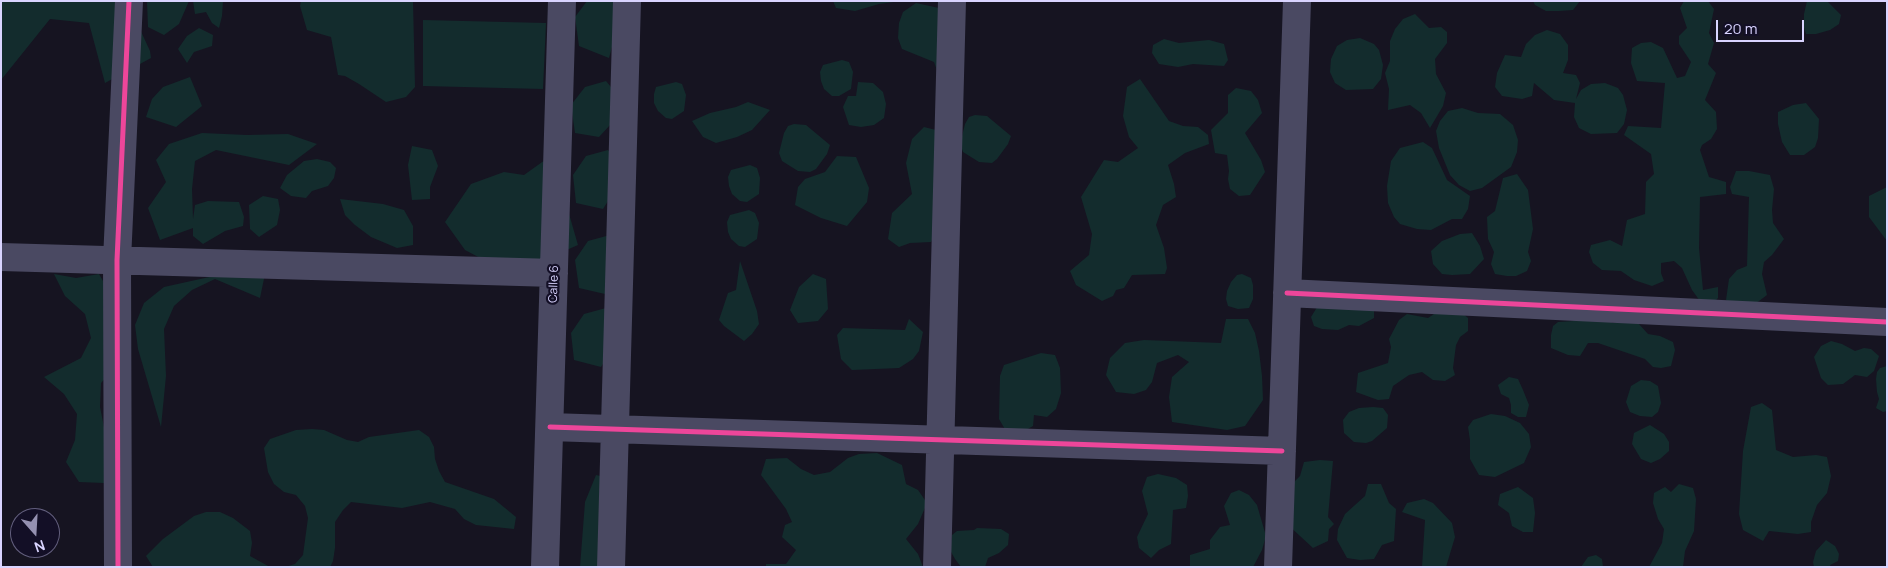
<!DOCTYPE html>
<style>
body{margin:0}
#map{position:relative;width:1888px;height:568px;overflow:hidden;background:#161421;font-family:Manrope,sans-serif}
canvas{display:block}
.frame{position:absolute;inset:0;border:2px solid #d9d4ff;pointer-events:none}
.north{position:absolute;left:10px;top:508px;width:50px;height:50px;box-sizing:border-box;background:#130f26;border:1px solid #625e7d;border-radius:50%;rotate:161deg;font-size:14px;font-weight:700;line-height:20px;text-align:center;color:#d9d4ff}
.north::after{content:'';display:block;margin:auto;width:18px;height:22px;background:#9591b1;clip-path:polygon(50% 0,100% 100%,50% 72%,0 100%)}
.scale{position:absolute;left:1716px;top:20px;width:88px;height:22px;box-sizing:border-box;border:2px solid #d9d4ff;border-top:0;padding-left:6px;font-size:15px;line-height:18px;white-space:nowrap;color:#d9d4ff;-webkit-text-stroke:4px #130f26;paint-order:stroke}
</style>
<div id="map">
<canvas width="1888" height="568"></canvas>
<div class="frame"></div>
<div class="north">N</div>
<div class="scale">20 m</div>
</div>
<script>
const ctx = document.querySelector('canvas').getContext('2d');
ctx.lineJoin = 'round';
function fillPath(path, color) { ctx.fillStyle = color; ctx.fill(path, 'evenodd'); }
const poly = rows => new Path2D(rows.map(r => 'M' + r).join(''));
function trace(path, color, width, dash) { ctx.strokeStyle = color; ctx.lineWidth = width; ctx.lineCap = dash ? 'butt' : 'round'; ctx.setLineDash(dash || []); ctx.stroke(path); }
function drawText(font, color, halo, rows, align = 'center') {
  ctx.font = font + ' Manrope,sans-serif'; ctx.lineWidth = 4.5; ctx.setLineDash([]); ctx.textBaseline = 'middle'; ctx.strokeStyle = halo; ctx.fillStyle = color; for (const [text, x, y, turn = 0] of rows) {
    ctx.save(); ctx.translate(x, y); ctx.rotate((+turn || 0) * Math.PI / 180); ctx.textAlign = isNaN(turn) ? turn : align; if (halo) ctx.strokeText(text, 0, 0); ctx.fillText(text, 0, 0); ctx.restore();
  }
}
const green = poly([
 [1,1,127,1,150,51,151,58,105,83,89,23,50,19,1,80],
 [147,1,189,1,179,24,164,35,148,27],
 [193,1,223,1,222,16,219,28,212,23,206,12,195,14],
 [301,1,413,1,415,87,406,97,386,102,359,84,345,76,338,75,331,37,307,30,300,6],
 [587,1,617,1,615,36,609,58,579,46,575,17],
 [833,1,901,1,879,4,855,11,836,8],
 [1533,1,1580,1,1573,10,1559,11,1546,11,1535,5],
 [1684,1,1708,1,1714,9,1709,33,1714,43,1708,64,1716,73,1705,100,1716,112,1717,129,1711,139,1702,145,1700,150,1709,177,1726,182,1726,194,1700,197,1699,248,1703,290,1718,287,1718,298,1711,305,1700,301,1692,290,1682,268,1674,261,1661,263,1661,273,1664,281,1652,286,1634,280,1621,271,1602,270,1593,263,1589,252,1591,245,1610,240,1622,246,1627,220,1645,214,1646,182,1654,174,1651,154,1624,135,1628,126,1661,128,1665,83,1637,81,1631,63,1632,48,1641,43,1651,42,1663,48,1677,78,1685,76,1691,62,1679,44,1679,36,1687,28,1680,8],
 [1807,1,1827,1,1841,15,1839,24,1830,30,1816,34,1806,34,1804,28,1804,14],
 [916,3,939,8,940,79,934,62,902,49,898,38,899,23,903,12],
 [1415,14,1429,28,1441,27,1447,32,1447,43,1435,59,1436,74,1446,93,1443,106,1430,128,1421,113,1410,105,1388,110,1389,89,1385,73,1390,61,1390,41,1395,29,1403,19],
 [423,20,546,23,543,89,423,86],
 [199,28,213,35,212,46,194,52,187,63,178,49,187,36],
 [1547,30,1560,34,1568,45,1568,60,1563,73,1576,75,1580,83,1576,99,1581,90,1591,84,1605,83,1618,88,1623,95,1627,110,1624,124,1617,133,1591,134,1579,128,1574,117,1575,103,1554,100,1534,83,1532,96,1522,99,1502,96,1495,87,1497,73,1505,55,1521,57,1526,44,1535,35],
 [1360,38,1374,44,1379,50,1383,65,1381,79,1373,89,1346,90,1335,83,1330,72,1331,59,1337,46,1347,40],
 [1164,39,1179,43,1209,40,1224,44,1228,60,1224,66,1193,64,1178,67,1159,64,1152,53,1153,45],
 [842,60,849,62,853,72,851,89,839,96,832,96,824,89,821,81,820,72,823,65],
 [190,77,202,106,176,127,146,117,152,99,163,87],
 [1140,79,1169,121,1183,126,1198,127,1208,135,1209,144,1185,153,1168,165,1174,184,1176,197,1163,205,1156,225,1164,248,1167,268,1165,274,1132,275,1124,288,1116,290,1113,296,1102,301,1076,285,1070,271,1089,255,1092,234,1081,197,1104,160,1118,162,1138,148,1129,137,1123,116,1127,87],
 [606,81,616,93,611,124,599,137,575,133,571,105,585,87],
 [676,82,682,84,686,95,684,111,672,119,666,118,658,111,654,103,654,94,656,87],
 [858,82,873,83,883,92,886,104,884,118,874,125,861,127,849,125,843,107,848,96,856,96],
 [1236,88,1251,91,1258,100,1262,113,1245,133,1261,160,1265,172,1250,195,1239,196,1230,189,1228,179,1229,171,1227,155,1215,153,1211,130,1228,113,1228,95],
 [748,102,770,110,752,130,737,137,716,143,703,137,692,121,710,113,736,107],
 [1806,103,1819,119,1818,138,1815,147,1804,155,1790,155,1782,142,1778,124,1778,112,1793,105],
 [1462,108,1478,113,1500,114,1513,125,1518,140,1517,152,1511,167,1482,188,1470,191,1459,185,1450,175,1439,148,1436,131,1440,121,1448,111],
 [975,115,987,116,1011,136,1008,144,997,159,992,163,979,162,963,152,960,144,965,124,969,117],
 [794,124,806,125,830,145,827,154,816,169,810,172,798,171,782,161,779,153,784,133,788,126],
 [924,127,936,130,938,229,931,242,910,243,899,247,888,239,892,213,912,194,906,163,912,139],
 [202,133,247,135,288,134,317,144,289,165,216,150,195,161,192,189,193,219,195,205,208,201,239,202,244,217,243,226,225,231,203,244,193,236,193,228,160,240,148,208,166,182,156,160,169,144],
 [1423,142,1432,148,1447,180,1470,196,1468,209,1462,219,1452,219,1431,230,1417,229,1400,224,1394,217,1388,203,1387,186,1391,161,1400,148],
 [412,146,432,150,438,166,430,187,430,199,412,200,408,165],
 [608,150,618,162,613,193,603,209,576,203,573,175,586,156],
 [552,155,578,245,546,259,484,260,465,250,445,222,471,184,504,172,524,175],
 [837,156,856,157,869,188,867,202,847,226,821,218,795,205,798,187,805,179,825,172],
 [317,159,330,162,336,168,334,178,328,186,312,191,306,198,291,196,280,188,287,175,304,161],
 [750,165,757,168,760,178,759,194,747,202,740,201,732,194,729,186,728,177,731,170],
 [1736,171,1749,171,1770,175,1774,189,1772,210,1773,223,1784,239,1772,255,1764,262,1762,274,1767,295,1755,304,1734,308,1726,300,1729,279,1737,270,1747,266,1749,197,1732,194,1730,187],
 [1517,174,1528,190,1533,229,1528,252,1531,261,1527,271,1516,276,1507,276,1495,274,1491,264,1494,252,1488,239,1487,217,1495,211,1503,178],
 [1887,187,1887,241,1869,217,1869,196],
 [263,196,278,199,280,210,277,225,259,237,250,229,249,205],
 [340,199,383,204,404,210,413,226,413,245,397,248,371,237,355,225,345,215],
 [749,210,755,213,759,223,757,239,745,247,739,246,731,239,728,232,727,222,730,215],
 [1472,233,1480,246,1484,259,1470,274,1452,275,1442,274,1433,264,1431,251,1442,241,1460,234],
 [610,235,605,294,579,288,575,260,588,241],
 [740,261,757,311,759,324,752,334,744,341,724,326,719,320,728,293,736,290],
 [241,270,265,274,260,298,215,279,192,290,174,306,164,329,166,376,161,427,138,349,135,325,144,303,164,287],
 [54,274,76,278,99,274,123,316,119,363,101,383,100,407,110,457,104,483,79,482,66,462,75,440,77,414,64,394,44,377,81,358,91,338,85,314,65,296],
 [813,274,826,279,828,309,818,321,798,323,790,310,799,287],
 [1242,274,1251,278,1253,285,1253,299,1249,308,1238,309,1228,306,1226,299,1227,291,1231,282,1237,275],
 [1319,304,1374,309,1374,318,1359,326,1349,325,1338,330,1322,329,1314,326,1311,317],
 [606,308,611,351,601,367,574,360,571,333,584,314],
 [1437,312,1462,313,1468,318,1468,331,1460,337,1456,345,1453,368,1455,375,1445,381,1433,380,1422,372,1409,375,1393,386,1389,399,1378,400,1356,392,1358,373,1388,363,1391,347,1389,339,1399,320,1407,314,1428,318],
 [1584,314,1599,315,1613,323,1624,321,1638,323,1648,334,1660,336,1673,342,1675,350,1671,366,1661,368,1653,367,1645,359,1598,343,1588,343,1580,356,1568,355,1551,348,1551,335,1553,326,1558,322,1574,321],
 [909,319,923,332,919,351,913,359,899,368,852,370,841,359,837,335,843,328,905,330],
 [1226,319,1248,319,1255,333,1259,351,1262,376,1263,400,1245,426,1227,430,1172,422,1169,397,1172,377,1189,362,1178,355,1157,363,1152,382,1146,390,1134,394,1116,392,1106,375,1110,358,1125,343,1144,340,1221,343],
 [1831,341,1842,344,1855,351,1864,348,1871,349,1879,356,1874,371,1867,377,1855,375,1843,384,1828,385,1821,378,1814,357,1821,346],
 [1041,353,1055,355,1060,368,1061,393,1056,409,1047,417,1034,415,1033,426,1021,433,1006,431,999,419,1000,376,1004,365],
 [1887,366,1887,411,1883,412,1876,408,1879,399,1877,392,1876,379,1877,372,1880,368],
 [1509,377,1518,379,1523,390,1529,405,1526,417,1518,417,1511,413,1511,405,1509,398,1501,394,1498,385],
 [1641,380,1650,381,1658,386,1661,403,1658,412,1652,417,1640,416,1630,412,1626,402,1631,386],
 [1762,403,1772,410,1776,450,1793,457,1816,455,1827,457,1831,476,1827,493,1817,505,1811,522,1811,532,1798,534,1769,531,1763,541,1743,530,1739,514,1743,451,1751,407],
 [1373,407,1383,408,1388,415,1387,428,1372,441,1366,443,1354,442,1344,433,1343,420,1349,412,1359,408],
 [1491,414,1505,416,1520,423,1529,434,1531,447,1524,463,1495,477,1479,475,1470,459,1470,440,1468,427,1473,420],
 [1650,425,1664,434,1669,442,1669,451,1660,459,1651,463,1641,459,1632,444,1634,433],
 [312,429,324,430,347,440,358,442,369,437,419,430,429,437,434,447,435,459,439,471,445,482,494,499,516,517,514,529,476,525,464,519,455,509,430,502,402,508,351,502,343,510,335,522,335,548,333,561,330,567,285,567,295,564,303,555,308,518,305,506,296,495,284,492,274,484,268,472,264,448,270,439,296,430],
 [877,453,902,465,906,484,918,490,927,503,918,524,906,539,918,554,923,567,766,567,766,564,786,564,796,550,782,537,785,525,792,522,786,509,761,475,766,459,787,458,801,469,814,475,830,472,848,458,859,454],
 [1320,460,1333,461,1328,517,1334,524,1329,529,1328,541,1313,548,1287,524,1289,487,1300,476,1304,462],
 [1158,474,1176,478,1187,485,1188,496,1186,508,1173,510,1171,544,1159,550,1151,558,1139,548,1137,537,1148,514,1142,491,1147,477],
 [596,475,618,480,622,567,580,567,585,502],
 [1368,484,1381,484,1389,503,1396,509,1394,541,1382,545,1374,559,1360,560,1347,558,1337,540,1338,529,1345,514,1365,496],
 [1679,484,1693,488,1696,499,1694,531,1685,551,1683,567,1649,567,1662,543,1664,529,1658,519,1653,503,1654,493,1665,487,1671,492],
 [1518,487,1533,498,1535,513,1533,532,1523,532,1512,526,1509,513,1498,505,1500,494],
 [1239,490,1249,495,1257,505,1266,536,1262,550,1253,567,1190,567,1190,555,1210,549,1210,540,1220,527,1230,525,1224,506,1231,493],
 [1424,499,1433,503,1452,523,1455,537,1446,567,1422,567,1425,520,1402,512,1407,503],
 [206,512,220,512,233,518,250,531,252,543,250,556,270,567,153,567,146,556,163,539,194,516],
 [977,528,1001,529,1009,534,1008,545,999,553,988,558,985,567,961,567,955,559,950,550,952,535,957,531,974,530],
 [1826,540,1835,546,1839,554,1838,561,1830,565,1831,567,1814,567,1813,562,1816,551],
 [1596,555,1602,559,1603,567,1581,567,1588,557]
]);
const minor = poly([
 [1,257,554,273],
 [1287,293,1887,322],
 [550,427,1282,451],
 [118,567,117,260,129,1],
 [545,567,562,1],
 [611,567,627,1],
 [937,567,952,1],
 [1278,567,1297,1]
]);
const cycleway = poly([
 [1287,293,1887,322],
 [550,427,1282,451],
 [118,567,117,260,129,1]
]);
const streetNames = [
 ["Calle 6",554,284,-88]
];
fillPath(green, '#132c2d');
trace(minor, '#4a4962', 28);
trace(cycleway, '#ed469a', 5);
drawText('12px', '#d9d4ff', '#130f26', streetNames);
</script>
